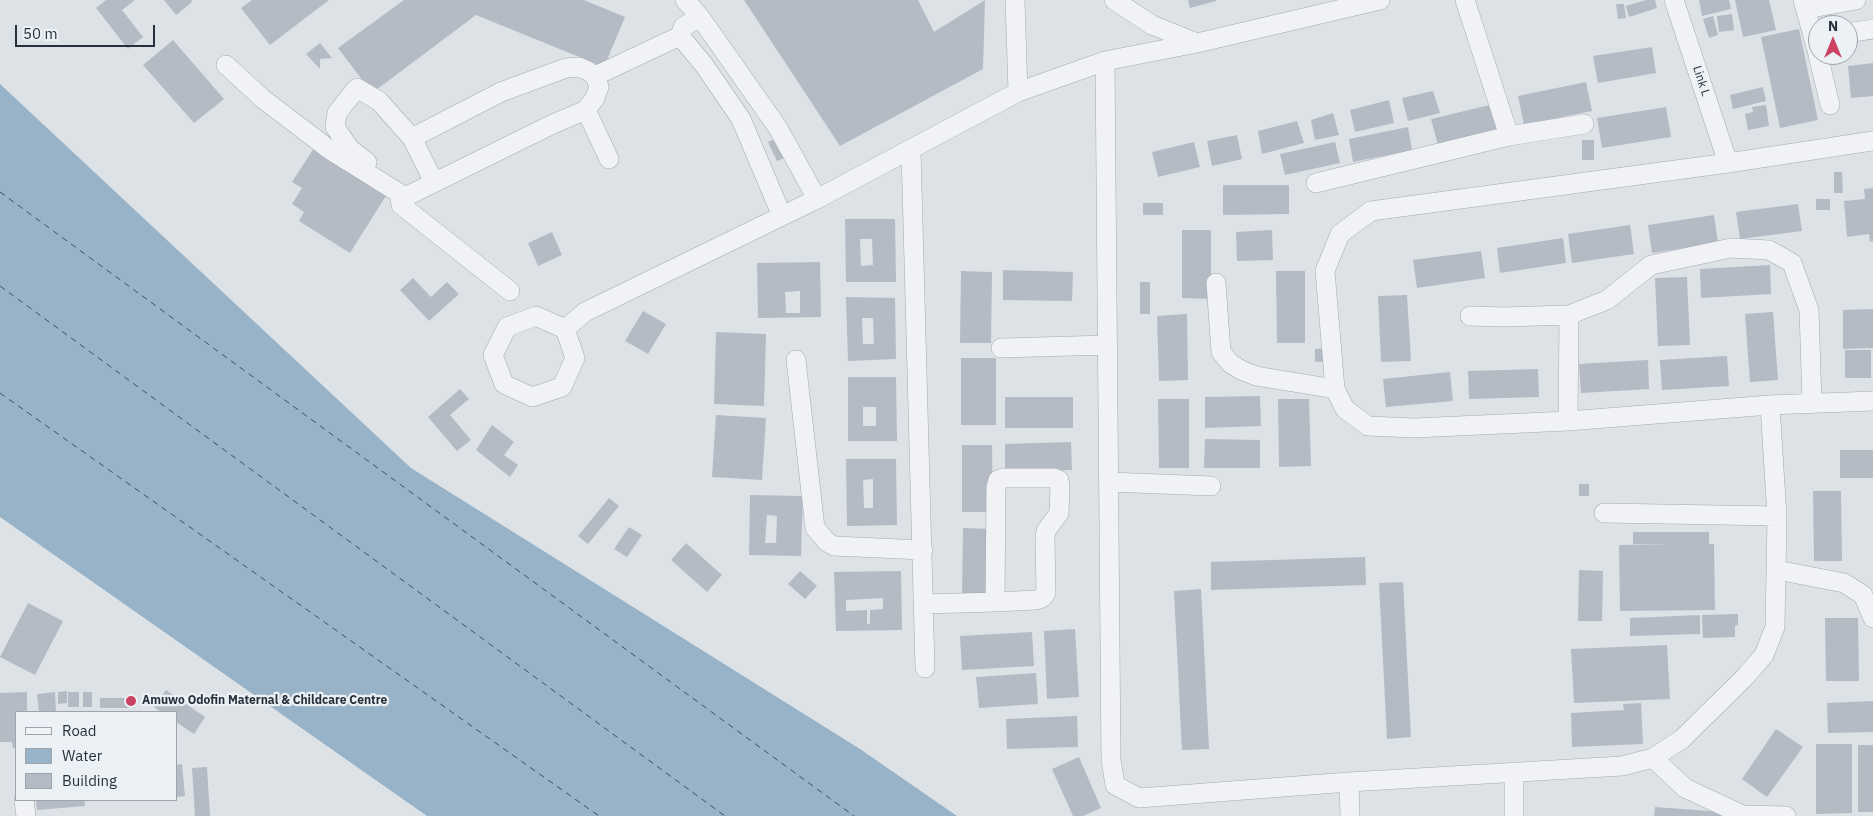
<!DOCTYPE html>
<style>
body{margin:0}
#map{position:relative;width:1873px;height:816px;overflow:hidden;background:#dde2e7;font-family:"IBM Plex Sans",sans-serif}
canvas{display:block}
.legend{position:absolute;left:15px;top:711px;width:162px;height:90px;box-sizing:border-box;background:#ecf1f5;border:1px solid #9da4ab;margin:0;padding:6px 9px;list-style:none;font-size:15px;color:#27313d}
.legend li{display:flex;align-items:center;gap:10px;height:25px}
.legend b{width:25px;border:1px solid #9da4ab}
.north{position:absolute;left:1808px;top:15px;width:50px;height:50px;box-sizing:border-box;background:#ecf1f5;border:1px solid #9da4ab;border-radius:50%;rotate:0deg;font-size:14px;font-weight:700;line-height:20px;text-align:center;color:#27313d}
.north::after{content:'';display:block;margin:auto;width:18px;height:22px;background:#cc4262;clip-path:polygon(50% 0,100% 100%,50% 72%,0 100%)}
.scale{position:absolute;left:15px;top:25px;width:140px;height:22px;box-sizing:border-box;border:2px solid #27313d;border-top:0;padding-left:6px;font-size:15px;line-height:18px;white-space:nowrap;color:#27313d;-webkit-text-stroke:4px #ecf1f5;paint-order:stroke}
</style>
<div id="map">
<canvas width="1873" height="816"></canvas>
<ul class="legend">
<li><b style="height:6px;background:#f0f2f5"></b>Road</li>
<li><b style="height:14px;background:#98b3c7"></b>Water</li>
<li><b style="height:14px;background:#b4bbc4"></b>Building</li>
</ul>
<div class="north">N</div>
<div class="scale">50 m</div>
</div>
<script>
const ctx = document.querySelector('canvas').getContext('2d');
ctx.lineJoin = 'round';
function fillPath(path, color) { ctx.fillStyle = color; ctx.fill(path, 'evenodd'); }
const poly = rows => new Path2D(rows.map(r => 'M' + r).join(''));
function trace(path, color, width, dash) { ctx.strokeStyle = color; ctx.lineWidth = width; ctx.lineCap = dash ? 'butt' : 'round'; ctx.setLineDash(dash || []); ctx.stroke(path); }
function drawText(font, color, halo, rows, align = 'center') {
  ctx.font = font + ' "IBM Plex Sans",sans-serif'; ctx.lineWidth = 4.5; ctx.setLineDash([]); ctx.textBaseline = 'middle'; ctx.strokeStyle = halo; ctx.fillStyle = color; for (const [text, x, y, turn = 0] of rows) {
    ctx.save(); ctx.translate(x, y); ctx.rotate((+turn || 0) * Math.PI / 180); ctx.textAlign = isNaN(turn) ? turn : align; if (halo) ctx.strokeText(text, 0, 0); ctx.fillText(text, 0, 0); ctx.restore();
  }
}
const water = poly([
 [0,84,411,468,860,749,957,816,427,816,0,517]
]);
const ferry = poly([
 [0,192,854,816],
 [0,286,725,816],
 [0,393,599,816]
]);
const building = poly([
 [106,0,135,0,122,10,143,37,128,49,96,8],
 [164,0,191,0,192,2,176,15],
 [252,0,329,0,270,45,241,8],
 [404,0,584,0,625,17,604,67,476,15,372,93,338,48],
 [744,0,918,0,934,32,985,0,983,69,840,146],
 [1188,0,1216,0,1216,1,1190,8],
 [1646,0,1655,0,1657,8,1629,17,1626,6],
 [1699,0,1729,0,1731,9,1702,16],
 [1735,0,1769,0,1776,30,1743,37],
 [1616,4,1624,4,1626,18,1618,19],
 [1732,14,1734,30,1719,32,1717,16],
 [1713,16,1718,35,1709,38,1703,19],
 [1799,29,1818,120,1780,128,1761,37],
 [173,40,224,99,194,123,143,65],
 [320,43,332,58,320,59,320,69,306,54],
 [1652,47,1656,73,1598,83,1593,56],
 [1873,63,1873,96,1851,98,1848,66],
 [1586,82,1592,111,1524,125,1518,96],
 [1763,87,1766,101,1733,109,1730,95],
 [1433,91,1440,113,1408,121,1402,98],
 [1389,100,1394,123,1355,132,1350,110],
 [1494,104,1500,131,1438,145,1431,119],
 [1766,105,1769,126,1748,130,1745,114,1753,112,1752,107],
 [1666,107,1671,137,1602,148,1597,118],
 [1333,113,1339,135,1315,140,1311,120],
 [1297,121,1304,143,1262,154,1258,131],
 [1408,127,1412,150,1353,162,1349,139],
 [1237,135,1242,159,1212,166,1207,141],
 [779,137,788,156,777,161,768,142],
 [1582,140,1594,140,1594,160,1582,160],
 [1194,142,1200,167,1158,177,1152,152],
 [1335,142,1340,163,1285,175,1280,154],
 [316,145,389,191,350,253,299,221,304,212,292,204,302,188,292,182],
 [1834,172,1842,172,1843,193,1834,193],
 [1223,185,1289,185,1289,214,1223,215],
 [1873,188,1873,241,1870,242,1869,234,1847,237,1844,201,1865,199,1864,189],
 [1816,199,1830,199,1830,210,1816,210],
 [1143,203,1163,203,1163,215,1143,215],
 [1798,204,1802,231,1740,239,1736,212],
 [1714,215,1718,243,1652,253,1648,225],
 [845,219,895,219,896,282,846,282],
 [860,239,872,239,873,265,861,266],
 [1630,225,1634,254,1572,263,1568,234],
 [1182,230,1211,230,1211,299,1182,298],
 [1272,230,1273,260,1237,261,1236,232],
 [552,232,562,255,538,266,528,243],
 [1563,238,1566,263,1500,273,1497,248],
 [1481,251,1485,278,1417,288,1413,260],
 [820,262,821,317,758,318,757,263],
 [800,291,800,313,786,313,785,292],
 [1770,265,1771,294,1701,298,1700,269],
 [1003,270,1073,272,1072,301,1003,300],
 [961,271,992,272,991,343,960,343],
 [1276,271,1305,271,1305,343,1277,343],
 [1687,277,1690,345,1658,346,1655,278],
 [413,278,431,297,447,282,459,294,429,321,400,290],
 [1140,282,1150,282,1150,314,1140,314],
 [1407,295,1411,361,1381,362,1378,296],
 [846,297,895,298,896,359,848,361],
 [862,318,873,318,874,344,863,344],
 [1873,309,1873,348,1843,349,1843,310],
 [643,311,666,324,648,354,625,341],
 [1773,312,1778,380,1750,382,1745,314],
 [1187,314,1188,380,1159,381,1157,316],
 [716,332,766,334,764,406,714,404],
 [1329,348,1329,361,1315,362,1315,349],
 [1845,350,1871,350,1871,378,1845,378],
 [1727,356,1729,386,1662,390,1660,360],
 [961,358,996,358,996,425,961,425],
 [1648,360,1649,389,1581,393,1579,364],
 [1538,369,1539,397,1469,399,1468,371],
 [1450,372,1453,401,1386,407,1383,379],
 [848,377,896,377,897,441,848,441],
 [863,407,876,407,876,426,863,426],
 [460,389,469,399,450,415,471,440,457,451,428,417],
 [1260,396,1261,426,1205,428,1205,397],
 [1005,397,1073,397,1073,428,1005,428],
 [1158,399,1189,399,1189,468,1159,468],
 [1278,399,1309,399,1311,466,1279,467],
 [716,415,766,418,762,480,712,477],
 [492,425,514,442,504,455,518,465,510,477,476,450],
 [1205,439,1260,440,1260,468,1204,468],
 [1071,442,1072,470,1005,472,1005,444],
 [962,445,992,445,993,512,962,512],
 [1840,450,1873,450,1873,478,1840,478],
 [846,459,896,459,897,525,847,526],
 [873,479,873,508,864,508,863,480],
 [1579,484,1589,484,1589,496,1579,496],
 [1813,491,1841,491,1842,561,1814,561],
 [750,495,803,496,801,556,749,555],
 [767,515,777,516,776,543,765,543],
 [609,498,619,506,588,544,578,536],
 [629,527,642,535,627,557,614,549],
 [963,528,993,529,993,599,962,599],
 [1633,532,1709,532,1709,544,1714,544,1715,610,1620,611,1619,545,1673,544,1633,544],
 [686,543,722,575,707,592,671,560],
 [1365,557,1366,585,1211,590,1211,562],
 [1579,570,1603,571,1602,621,1578,621],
 [800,571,817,586,805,599,788,584],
 [901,571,902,630,836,631,834,572],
 [883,598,883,609,870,610,870,624,867,624,867,610,846,611,846,600],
 [1403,582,1411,737,1387,739,1379,583],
 [1201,589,1209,749,1182,750,1174,591],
 [28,603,63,621,35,675,0,657],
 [1738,614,1738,625,1735,626,1735,637,1703,638,1702,615],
 [1700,615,1700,634,1630,636,1630,618],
 [1825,618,1858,618,1859,681,1826,681],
 [1075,629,1079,697,1047,699,1044,631],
 [1032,632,1034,666,962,670,960,636],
 [1667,645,1670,699,1574,703,1571,649],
 [1036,673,1038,704,979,708,976,677],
 [166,690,205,717,194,734,176,722,176,712,161,712,154,707],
 [67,691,67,703,58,704,58,692],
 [27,692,27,712,16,712,16,748,13,748,12,742,0,742,0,693],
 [55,692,56,712,39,712,37,694],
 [68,692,79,692,79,707,68,707],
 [83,692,92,692,92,707,83,707],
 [100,698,135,698,135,708,100,708],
 [1873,701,1873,732,1828,733,1827,703],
 [1641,703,1643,744,1572,747,1571,713,1624,710,1623,704],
 [1077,716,1078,747,1007,749,1006,719],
 [1776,729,1803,747,1767,797,1742,779],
 [1816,744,1852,744,1852,813,1816,814],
 [1858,745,1873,745,1873,812,1858,812],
 [1079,757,1101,808,1083,816,1073,816,1052,769],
 [182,764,185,796,176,797,176,765],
 [207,767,210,816,195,816,192,768],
 [36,800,84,800,85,806,37,810],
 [1655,807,1723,812,1723,816,1654,816]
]);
const minor = poly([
 [685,0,700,17,778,128,817,199],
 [1015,0,1018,92],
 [1114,0,1152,25,1197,43],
 [1465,0,1509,136],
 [1674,0,1728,163],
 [1803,0,1818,54],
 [1806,9,1856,0],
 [700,17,683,27,680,36,704,65,741,119,782,216],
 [1848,33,1873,29],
 [1818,55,1830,105],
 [1105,61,1111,760,1115,785,1139,798,1349,782,1622,766,1653,758,1682,739,1745,677,1764,655,1775,627,1777,516,1770,405],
 [226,65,263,99,330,150,399,193,401,205,510,291],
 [595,76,680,36],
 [586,110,609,159],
 [1873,141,1728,163,1371,211,1340,234,1325,271,1335,389,1345,409,1368,426,1414,428,1568,421,1770,405,1873,401],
 [911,150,925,668],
 [367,162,350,149,335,127,337,113,357,88,379,101,412,138,434,182],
 [1316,183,1509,136,1584,124],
 [401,205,409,195,553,124,586,110,595,98,599,87,595,76,588,71,579,67,566,68,501,92,412,138],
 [1216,283,1221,352,1230,363,1241,370,1256,376,1335,389],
 [536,316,565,329,575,358,562,387,532,397,504,384,493,355,507,327,536,316],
 [1470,316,1504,317,1569,315,1607,300,1651,265,1731,248,1769,250,1792,263,1809,310,1812,403],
 [565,329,585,312,817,199,1018,92,1105,61,1197,43,1380,0],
 [1001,348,1108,345],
 [796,360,815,528,827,542,834,546,923,550],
 [1568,421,1569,315],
 [1109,482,1211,486],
 [1604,513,1777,516],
 [1777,570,1844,583,1863,595,1873,618],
 [924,604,995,602,1036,600,1042,598,1046,593,1045,537,1046,531,1059,513,1060,486,1059,480,1054,478,1003,478,998,480,996,487,995,602],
 [1653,758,1685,788,1743,815,1786,816],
 [1514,773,1514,816],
 [1349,782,1350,816],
 [24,800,26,816]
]);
const markers = [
 [131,701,6,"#cc4262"]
];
const streetNames = [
 ["Link L",1701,81,72]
];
const poiNames = [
 ["Amuwo Odofin Maternal & Childcare Centre",142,701]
];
fillPath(water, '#98b3c7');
trace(ferry, '#325370', 1, [6, 5]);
fillPath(building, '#b4bbc4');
trace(minor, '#a3a9b1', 20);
trace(minor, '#f0f2f5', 19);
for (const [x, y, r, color] of markers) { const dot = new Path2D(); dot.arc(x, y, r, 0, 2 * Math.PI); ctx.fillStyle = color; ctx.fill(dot); trace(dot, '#ecf1f5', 2); }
drawText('12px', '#27313d', '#ecf1f5', streetNames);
drawText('bold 12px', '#27313d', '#ecf1f5', poiNames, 'left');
</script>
